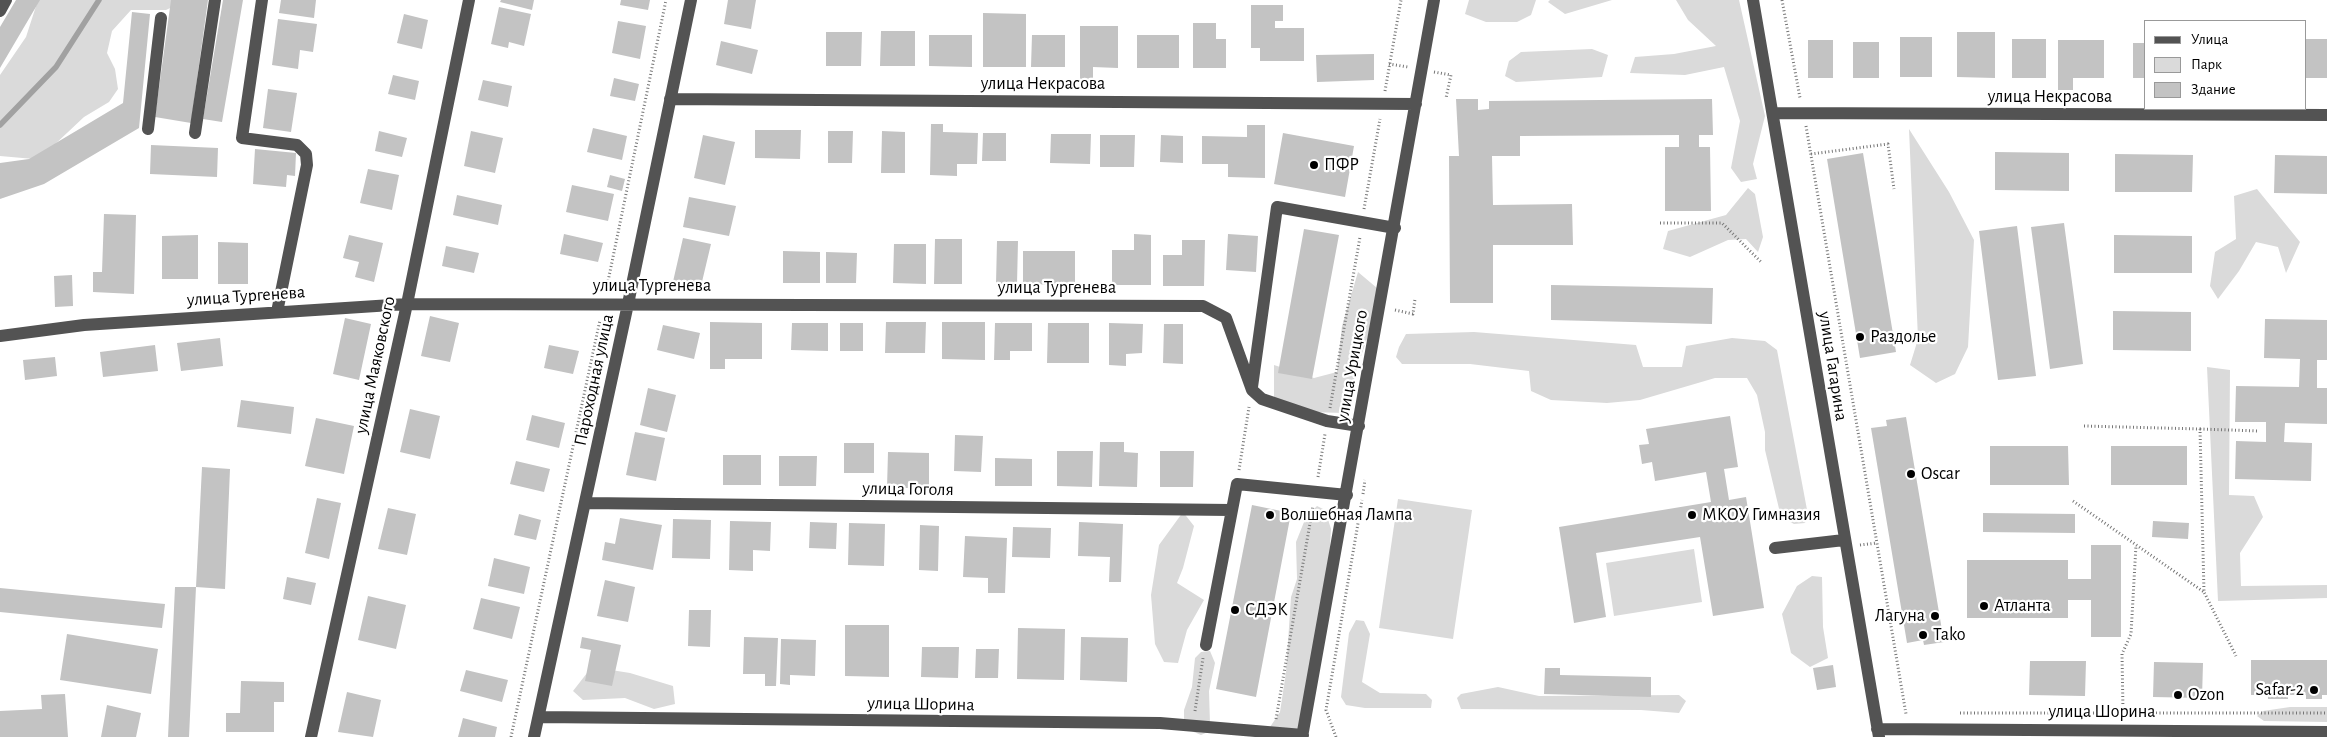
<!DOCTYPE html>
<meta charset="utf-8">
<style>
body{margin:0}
#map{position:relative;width:2327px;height:737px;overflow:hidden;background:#fff;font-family:"Alegreya Sans",sans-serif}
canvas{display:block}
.legend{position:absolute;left:2144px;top:20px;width:162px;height:90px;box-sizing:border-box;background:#fff;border:1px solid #999;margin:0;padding:6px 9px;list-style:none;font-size:15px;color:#000}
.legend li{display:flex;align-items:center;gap:10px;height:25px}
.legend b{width:25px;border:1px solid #999}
</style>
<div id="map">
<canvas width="2327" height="737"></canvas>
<ul class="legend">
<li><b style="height:6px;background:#535353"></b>Улица</li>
<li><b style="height:14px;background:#dadada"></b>Парк</li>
<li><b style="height:14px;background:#c3c3c3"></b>Здание</li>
</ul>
</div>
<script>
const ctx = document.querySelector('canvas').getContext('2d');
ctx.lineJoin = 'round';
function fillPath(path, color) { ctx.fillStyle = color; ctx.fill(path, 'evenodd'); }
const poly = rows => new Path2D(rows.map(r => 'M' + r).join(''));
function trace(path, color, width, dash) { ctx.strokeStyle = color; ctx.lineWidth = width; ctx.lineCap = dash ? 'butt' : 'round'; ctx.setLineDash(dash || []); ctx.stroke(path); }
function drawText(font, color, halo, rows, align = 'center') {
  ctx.font = font + ' "Alegreya Sans",sans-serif'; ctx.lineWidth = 4.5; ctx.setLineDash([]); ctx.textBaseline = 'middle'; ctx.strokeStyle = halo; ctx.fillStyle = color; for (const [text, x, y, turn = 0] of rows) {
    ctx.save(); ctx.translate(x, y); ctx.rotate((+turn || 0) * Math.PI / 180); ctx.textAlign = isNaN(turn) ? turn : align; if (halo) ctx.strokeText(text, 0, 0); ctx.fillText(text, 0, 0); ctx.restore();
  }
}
const green = poly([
 [38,0,187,0,166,10,131,10,112,31,107,53,115,69,118,89,109,102,84,117,51,148,34,159,0,156,0,75,26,37],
 [1469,0,1536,0,1531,15,1517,22,1486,22,1465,14],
 [1550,0,1612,0,1565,14,1548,2],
 [1676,0,1739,0,1765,116,1753,164,1757,179,1741,182,1731,168,1740,121,1724,67,1685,75,1630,73,1635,57,1674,54,1716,46,1688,20],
 [1592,49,1608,55,1602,77,1516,82,1505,76,1509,61,1521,52],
 [1909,129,1949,192,1974,240,1968,347,1955,374,1936,383,1910,365,1918,339],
 [1748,188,1755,194,1763,237,1758,252,1746,239,1728,240,1690,257,1663,249,1668,231,1726,215],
 [2257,189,2300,242,2286,273,2278,247,2256,242,2239,271,2218,299,2210,286,2215,252,2236,239,2234,196],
 [1358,272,1377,288,1376,313,1358,365,1345,413,1307,412,1274,398,1274,365,1314,378,1337,372,1342,326],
 [1474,332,1636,345,1643,367,1682,367,1686,346,1732,338,1765,341,1777,350,1808,515,1805,523,1794,524,1781,517,1765,450,1765,432,1757,395,1747,378,1715,378,1640,400,1607,403,1551,400,1531,391,1529,371,1470,364,1402,364,1396,357,1399,347,1406,334],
 [2207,367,2230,370,2229,495,2254,496,2263,517,2240,553,2241,586,2327,585,2327,598,2218,601],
 [1398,499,1472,510,1453,639,1379,628],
 [1317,506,1325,510,1331,529,1329,563,1299,727,1293,737,1270,727,1280,712,1286,672,1291,597,1297,579,1296,542,1306,517],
 [1183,512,1194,526,1183,568,1177,583,1204,600,1187,630,1178,663,1164,662,1155,644,1151,595,1159,545],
 [1694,549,1702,602,1614,616,1606,563],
 [1812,576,1822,577,1823,627,1828,658,1810,667,1791,653,1782,614,1797,586],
 [1356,620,1364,621,1370,634,1362,682,1380,693,1426,694,1432,700,1431,708,1365,708,1346,705,1341,697,1349,633],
 [1210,651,1215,663,1209,691,1210,724,1208,732,1201,735,1189,730,1184,720,1184,710,1192,687,1195,658,1201,652],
 [611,670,630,673,673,686,675,704,654,709,625,698,583,700,573,691,587,673],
 [1498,687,1539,696,1679,695,1686,701,1679,713,1641,710,1461,709,1457,698,1461,694],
 [2290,707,2327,707,2327,722,2264,721,2257,716,2263,711]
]);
const stream = poly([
 [0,125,56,67,99,0]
]);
const building = poly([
 [16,0,40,0,0,68,0,27],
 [171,0,208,0,191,123,155,117],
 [223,0,243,0,222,122,203,119],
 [281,0,316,0,314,18,279,13],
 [501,0,534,0,532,10,500,2],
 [621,0,650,0,648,10,620,5],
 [728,0,756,0,751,29,724,24],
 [1251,5,1283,5,1283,21,1275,21,1275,28,1304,28,1304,61,1260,61,1260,48,1251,48],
 [499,7,531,14,524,46,509,42,508,48,491,44],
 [132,12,150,14,139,128,44,184,0,199,0,163,29,159,123,103],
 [983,13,1026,14,1026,67,983,67],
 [404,14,428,20,422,49,397,43],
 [278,19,317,24,313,52,300,50,298,69,272,65],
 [618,21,646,26,640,59,612,53],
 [1193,23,1216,23,1216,39,1226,39,1226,68,1193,68],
 [1080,26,1118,26,1118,68,1093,67,1093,81,1080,81],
 [881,31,915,31,915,66,880,66],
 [826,32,862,32,861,66,826,66],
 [1957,32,1995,32,1995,78,1957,77],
 [929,35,972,35,972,67,929,66],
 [1032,35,1065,35,1065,67,1031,67],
 [1137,35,1179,35,1179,68,1137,68],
 [1900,37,1932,37,1932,77,1900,77],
 [2012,39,2046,39,2046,78,2012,78],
 [2306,39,2327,39,2327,78,2306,78],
 [1808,40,1833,40,1833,78,1808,78],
 [2058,40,2104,40,2104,78,2073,78,2073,90,2058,90],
 [721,41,758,50,752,74,716,65],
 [1853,42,1879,42,1879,78,1853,78],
 [2133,43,2146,43,2146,78,2133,78],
 [1374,54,1374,80,1317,82,1316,55],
 [393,75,419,81,415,100,388,94],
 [614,78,639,84,635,101,610,96],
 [483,80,512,86,508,107,478,100],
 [268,89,297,93,291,132,263,128],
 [1456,99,1478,99,1478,110,1489,109,1489,101,1712,99,1713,135,1699,135,1699,147,1710,147,1711,211,1665,211,1665,147,1679,147,1679,135,1520,136,1520,156,1492,156,1493,205,1572,204,1573,245,1493,245,1493,303,1450,303,1449,156,1459,156],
 [931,124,943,124,943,132,978,133,977,164,957,164,957,176,930,175],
 [1247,125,1265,125,1265,178,1228,177,1228,164,1202,164,1202,136,1247,137],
 [593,128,627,136,622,160,587,152],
 [755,130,801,130,800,159,755,158],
 [379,131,407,138,402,157,375,151],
 [471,131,503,138,495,173,464,166],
 [828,131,853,131,852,163,828,163],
 [882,131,905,132,905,173,881,173],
 [983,133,1006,133,1006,161,982,161],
 [1283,133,1354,146,1345,197,1274,184],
 [1051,134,1091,134,1090,164,1050,163],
 [703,135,735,142,725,185,694,178],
 [1100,135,1135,135,1134,167,1100,167],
 [1161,135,1183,136,1183,163,1160,162],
 [151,145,218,148,217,177,150,174],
 [255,149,296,153,295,176,287,175,286,187,253,184],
 [1995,152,2069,153,2069,191,1995,190],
 [1863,153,1896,352,1860,358,1827,159],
 [2115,154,2193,155,2192,192,2115,192],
 [2275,155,2327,156,2327,194,2274,193],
 [368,169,399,175,392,210,360,203],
 [610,175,625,179,622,191,607,187],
 [572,185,614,194,608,221,566,212],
 [457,195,502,205,498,225,453,215],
 [689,197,736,206,729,236,683,227],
 [104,214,136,215,134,294,93,292,93,272,102,272],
 [2064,223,2083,364,2050,369,2031,227],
 [2017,226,2036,376,1998,380,1979,231],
 [1304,229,1339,235,1312,379,1278,373],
 [564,234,603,243,598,262,560,254],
 [1134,234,1151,235,1151,285,1112,285,1112,250,1134,250],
 [1228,234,1258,236,1256,272,1226,270],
 [198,235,198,279,162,279,162,236],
 [349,235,383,243,374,282,355,277,359,262,343,258],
 [2114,235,2192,236,2192,273,2114,273],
 [683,238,711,244,701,286,672,286],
 [935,239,962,239,962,284,934,284],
 [1182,240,1205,240,1204,286,1163,286,1163,255,1182,255],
 [997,241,1018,241,1017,284,996,284],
 [218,242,248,243,248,284,218,284],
 [894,244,926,244,926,284,893,283],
 [446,246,479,253,474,273,442,266],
 [783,251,820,252,820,283,783,283],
 [1023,251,1075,251,1075,285,1023,284],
 [826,252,857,253,856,283,826,283],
 [72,275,73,306,55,307,54,276],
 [1551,285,1713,288,1712,324,1551,320],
 [2113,311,2191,312,2191,351,2113,350],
 [430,316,459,323,450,362,421,356],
 [345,318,371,324,359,380,333,374],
 [2265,319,2327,320,2327,360,2317,360,2317,388,2327,388,2327,424,2285,423,2284,442,2312,443,2311,481,2235,479,2236,441,2266,442,2266,422,2235,422,2236,386,2299,387,2300,359,2264,358],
 [710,322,762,323,762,359,725,359,725,369,710,369],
 [886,322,926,322,925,353,885,353],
 [942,322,985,322,985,360,942,359],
 [792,323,828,323,828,351,791,350],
 [840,323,863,323,863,351,840,351],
 [995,323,1032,323,1032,351,1010,351,1010,360,994,360],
 [1048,323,1089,323,1089,363,1047,363],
 [1109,323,1143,324,1142,353,1126,354,1126,366,1109,365],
 [1164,324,1183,324,1183,364,1163,363],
 [663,325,700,333,694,359,657,350],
 [220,338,223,366,181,371,177,343],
 [155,345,158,371,103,377,100,352],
 [549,345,579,351,573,374,544,368],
 [55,357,57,376,25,380,23,360],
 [648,388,676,395,667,432,640,425],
 [241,400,294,407,291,434,237,427],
 [410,409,440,416,430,459,400,452],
 [532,415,565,423,559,448,526,440],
 [1730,416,1738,467,1724,469,1729,500,1746,497,1764,608,1713,616,1700,537,1596,553,1606,617,1574,623,1559,527,1711,502,1706,472,1655,481,1652,462,1642,464,1639,445,1649,444,1646,429],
 [1906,417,1944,642,1924,645,1923,640,1907,643,1871,428,1887,426,1886,420],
 [316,418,354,426,344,474,305,466],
 [635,432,665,438,656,481,626,475],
 [955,435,983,436,981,472,954,471],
 [1100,442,1124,442,1124,452,1138,453,1137,487,1099,486],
 [844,443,874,443,874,473,844,473],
 [1990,446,2068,446,2069,485,1990,485],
 [2111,446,2187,446,2187,485,2111,485],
 [1057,451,1093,451,1092,487,1057,486],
 [1160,451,1194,451,1193,487,1160,487],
 [888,452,929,453,929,488,887,488],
 [723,455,761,455,761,485,723,485],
 [779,456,817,456,816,486,779,486],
 [995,458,1032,459,1032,486,995,486],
 [516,461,550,469,544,492,510,484],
 [202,467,230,469,225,589,196,587,189,737,168,737,175,587,196,587],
 [317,498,341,503,329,559,305,553],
 [1252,505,1291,513,1256,697,1216,689],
 [388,508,416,514,407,555,378,549],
 [1983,513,2075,514,2075,533,1983,532],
 [519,514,541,520,536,540,514,535],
 [620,518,662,525,653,570,602,560,605,542,615,544],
 [673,519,711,520,710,559,672,558],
 [730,521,771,522,770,551,753,550,753,571,729,570],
 [2153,521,2189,523,2188,539,2152,537],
 [810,522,837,523,836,549,809,548],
 [1079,522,1123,524,1121,582,1109,582,1110,557,1078,556],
 [849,523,885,524,884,566,848,565],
 [920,525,939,526,938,571,919,570],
 [1013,527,1051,528,1050,558,1012,557],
 [965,536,1007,538,1005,593,988,593,988,578,963,577],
 [2091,545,2121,545,2121,637,2091,637,2091,600,2068,600,2068,618,1967,618,1967,560,2068,560,2068,579,2091,579],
 [494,558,530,567,524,594,488,586],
 [287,577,316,583,311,605,283,599],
 [605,580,635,587,628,622,597,616],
 [0,588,165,604,162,628,0,612],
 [368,596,406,605,396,649,358,640],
 [481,598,520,607,512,639,473,629],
 [689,610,711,610,710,647,688,646],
 [845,625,889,625,889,677,845,676],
 [1018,628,1065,629,1064,680,1017,679],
 [67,634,158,649,151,694,60,680],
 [582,637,621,645,612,686,585,681,591,650,580,648],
 [744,637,778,638,776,686,765,686,765,674,743,674],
 [1081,637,1128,638,1127,682,1080,680],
 [781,639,816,640,815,676,790,675,790,685,780,684],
 [922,647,959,647,958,678,921,677],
 [976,649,999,649,998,678,975,678],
 [2251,660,2327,660,2327,695,2322,695,2322,699,2306,699,2306,695,2288,695,2288,699,2268,699,2268,695,2251,695],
 [2030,661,2086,661,2085,696,2029,695],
 [2154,662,2203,663,2202,698,2153,697],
 [1833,665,1836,687,1817,690,1813,668],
 [1545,668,1560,668,1560,675,1651,677,1651,697,1544,694],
 [466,670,508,680,502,702,460,691],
 [241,681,284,682,284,702,274,702,274,732,226,732,226,713,240,713],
 [347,692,381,700,373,737,338,732],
 [65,694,68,737,0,737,0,711,42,709,41,695],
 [107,705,141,713,136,737,101,737],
 [463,718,497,727,495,737,458,737]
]);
const path = poly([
 [1782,0,1800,98],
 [1389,64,1408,67],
 [1434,72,1451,75,1446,98],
 [1385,91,1401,0],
 [1806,126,1906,714],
 [1811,154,1888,144,1894,189],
 [1364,209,1380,119],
 [1660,223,1722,223,1762,263],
 [606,291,666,0],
 [1395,310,1413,314,1415,299],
 [1330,408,1360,237],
 [2084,426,2200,429,2204,592,2236,656],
 [2200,429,2259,431],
 [1239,470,1249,407],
 [1318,477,1325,434],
 [1363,494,1365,480],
 [2073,501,2204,592],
 [1860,545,1877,543],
 [1195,711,1203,658],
 [2123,711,2122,654,2131,634,2136,545],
 [1960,713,2327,713],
 [1276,719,1313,506],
 [511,737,600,320],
 [1336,737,1326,710,1362,500]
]);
const minor = poly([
 [262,0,242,138,297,145,306,154,307,165,277,312],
 [1753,0,1879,737],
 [0,11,6,0],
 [670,99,1416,104],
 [1774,113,2327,115],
 [148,129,161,18],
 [195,133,215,0],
 [0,336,84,325,407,304,1203,306,1226,318,1252,390,1262,399,1327,421,1359,426],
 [1252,387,1277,207,1395,228],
 [585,503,1231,510],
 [1775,548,1844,540],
 [1206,645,1237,484,1347,495],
 [539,717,1160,723,1303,735],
 [1877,729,2327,732],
 [311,737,407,304,469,0],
 [534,737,628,304,691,0],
 [1302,737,1434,0]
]);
const markers = [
 [1314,165,5,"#000"],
 [1860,337,5,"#000"],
 [1911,474,5,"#000"],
 [1270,515,5,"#000"],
 [1692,515,5,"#000"],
 [1984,606,5,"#000"],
 [1235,610,5,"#000"],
 [1935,616,5,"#000"],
 [1923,635,5,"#000"],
 [2314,690,5,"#000"],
 [2178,695,5,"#000"]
];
const streetNames = [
 ["улица Некрасова",1043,84],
 ["улица Некрасова",2050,97],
 ["улица Тургенева",652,286],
 ["улица Тургенева",1057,288],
 ["улица Тургенева",246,296,-4],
 ["улица Маяковского",375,365,-78],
 ["улица Урицкого",1352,366,-80],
 ["улица Гагарина",1833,366,81],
 ["Пароходная улица",594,380,-78],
 ["улица Гоголя",908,489,1],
 ["улица Шорина",921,704,1],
 ["улица Шорина",2102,712]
];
const poiNames = [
 ["ПФР",1324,165],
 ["Раздолье",1870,337],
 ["Oscar",1921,474],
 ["Волшебная Лампа",1280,515],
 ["МКОУ Гимназия",1702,515],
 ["Атланта",1994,606],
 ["СДЭК",1245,610],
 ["Лагуна",1925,616,"right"],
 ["Tako",1933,635],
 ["Safar-2",2304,690,"right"],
 ["Ozon",2188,695]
];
fillPath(green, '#dadada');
trace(stream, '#a1a1a1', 5.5);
fillPath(building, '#c3c3c3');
trace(path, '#757575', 3, [1, 2.5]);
trace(minor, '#535353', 12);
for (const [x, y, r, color] of markers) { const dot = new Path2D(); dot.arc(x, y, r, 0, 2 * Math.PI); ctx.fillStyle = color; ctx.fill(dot); trace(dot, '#fff', 2); }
drawText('18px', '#000', '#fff', streetNames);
drawText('18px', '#000', '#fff', poiNames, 'left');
</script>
